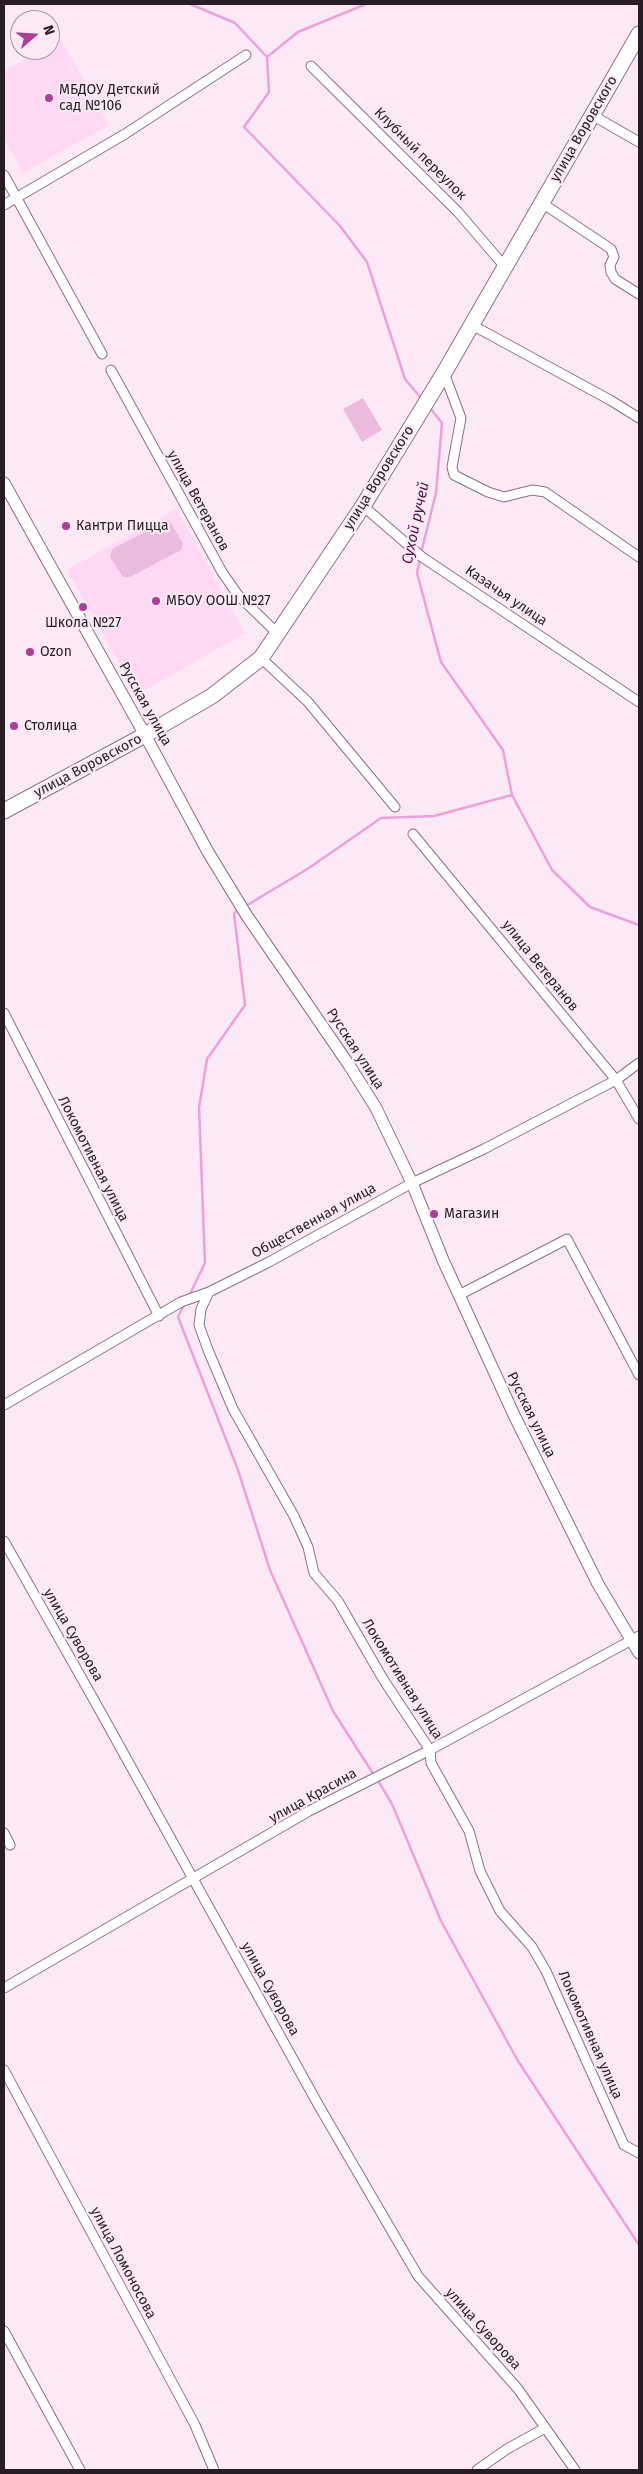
<!DOCTYPE html>
<meta charset="utf-8">
<style>
body{margin:0}
#map{position:relative;width:643px;height:2474px;overflow:hidden;background:#fce9f6;font-family:"Fira Sans",sans-serif}
canvas{display:block}
.frame{position:absolute;inset:0;border:5px solid #281d25;pointer-events:none}
.north{position:absolute;left:10px;top:10px;width:50px;height:50px;box-sizing:border-box;background:#fce9f6;border:1px solid #a797a2;border-radius:50%;rotate:71deg;font-size:14px;font-weight:700;line-height:20px;text-align:center;color:#281d25}
.north::after{content:'';display:block;margin:auto;width:18px;height:22px;background:#ae3d98;clip-path:polygon(50% 0,100% 100%,50% 72%,0 100%)}
</style>
<div id="map">
<canvas width="643" height="2474"></canvas>
<div class="frame"></div>
<div class="north">N</div>
</div>
<script>
const ctx = document.querySelector('canvas').getContext('2d');
ctx.lineJoin = 'round';
function fillPath(path, color) { ctx.fillStyle = color; ctx.fill(path, 'evenodd'); }
const poly = rows => new Path2D(rows.map(r => 'M' + r).join(''));
function trace(path, color, width, dash) { ctx.strokeStyle = color; ctx.lineWidth = width; ctx.lineCap = dash ? 'butt' : 'round'; ctx.setLineDash(dash || []); ctx.stroke(path); }
function drawText(font, color, halo, rows, align = 'center') {
  ctx.font = font + ' "Fira Sans",sans-serif'; ctx.lineWidth = 4.5; ctx.setLineDash([]); ctx.textBaseline = 'middle'; ctx.strokeStyle = halo; ctx.fillStyle = color; for (const [text, x, y, turn = 0] of rows) {
    ctx.save(); ctx.translate(x, y); ctx.rotate((+turn || 0) * Math.PI / 180); ctx.textAlign = isNaN(turn) ? turn : align; if (halo) ctx.strokeText(text, 0, 0); ctx.fillText(text, 0, 0); ctx.restore();
  }
}
const built = poly([
 [61,39,109,125,23,173,4,138,4,71,42,50,50,50,50,45],
 [176,509,245,633,137,695,67,570]
]);
const green = poly([
 [363,398,382,430,362,442,343,409],
 [169,520,183,543,181,550,130,577,123,577,110,557,112,549]
]);
const stream = poly([
 [190,4,235,23,267,57,298,32,366,4],
 [267,57,269,92,244,127,340,226,367,262,405,379,421,398],
 [421,553,436,493,442,423,430,408],
 [420,559,417,573,441,662,503,750,512,795,552,870,590,907,639,925],
 [244,907,309,868,381,818,434,816,512,795],
 [189,1296,205,1263,199,1108,207,1059,245,1005,234,913,239,910],
 [185,1303,178,1317,238,1470,270,1570,333,1711,374,1775],
 [377,1779,392,1804,441,1921,518,2061,639,2245]
]);
const minor = poly([
 [311,66,458,212,505,267],
 [592,115,639,142],
 [4,175,102,354],
 [542,203,611,249,614,257,610,265,611,272,615,279,639,294],
 [4,205,125,134,246,55],
 [472,325,610,400,639,418],
 [111,370,222,572,238,595,278,634],
 [444,373,461,418,452,467,454,475,488,492,504,497,532,490,545,492,639,557],
 [363,506,422,557,639,702],
 [261,658,308,702,395,807],
 [413,834,616,1080,639,1119],
 [4,1013,159,1316],
 [209,1292,201,1309,199,1325,208,1350,233,1409,294,1516,308,1547,314,1573,338,1601,383,1679,430,1750,431,1763,469,1831,480,1871,500,1911,532,1947,546,1971,624,2145,639,2153],
 [459,1295,567,1239,639,1375],
 [4,1405,181,1302,209,1292,269,1262,412,1183,484,1149,616,1080,639,1063],
 [4,1541,94,1700,319,2106,418,2276,518,2389,575,2470],
 [4,1833,10,1845],
 [4,1988,309,1811,430,1750,639,1636],
 [4,2070,195,2425,214,2470],
 [4,2331,80,2470],
 [477,2470,507,2449,545,2428]
]);
const tertiary = poly([
 [4,483,145,735,208,852,247,916,349,1065,376,1108,412,1183,443,1260,514,1415,598,1584,639,1653]
]);
const primary = poly([
 [4,811,145,735,212,696,261,658,363,506,444,373,639,34]
]);
const markers = [
 [49,98,5,"#ae3d98"],
 [66,526,5,"#ae3d98"],
 [156,601,5,"#ae3d98"],
 [83,607,5,"#ae3d98"],
 [30,652,5,"#ae3d98"],
 [14,726,5,"#ae3d98"],
 [434,1214,5,"#ae3d98"]
];
const poiNames = [
 ["МБДОУ Детский",59,90],
 ["сад №106",59,106],
 ["Кантри Пицца",76,526],
 ["МБОУ ООШ №27",166,601],
 ["Школа №27",83,623,"center"],
 ["Ozon",40,652],
 ["Столица",24,726],
 ["Магазин",444,1214]
];
const streetNames = [
 ["улица Воровского",584,129,-60],
 ["Клубный переулок",420,154,45],
 ["улица Воровского",379,478,-58],
 ["улица Ветеранов",198,501,61],
 ["Казачья улица",506,596,34],
 ["Русская улица",145,704,61],
 ["улица Воровского",88,766,-28],
 ["улица Ветеранов",540,966,51],
 ["Русская улица",355,1049,57],
 ["Локомотивная улица",93,1159,63],
 ["Общественная улица",314,1221,-29],
 ["Русская улица",531,1415,64],
 ["улица Суворова",73,1635,60],
 ["Локомотивная улица",402,1679,58],
 ["улица Красина",313,1796,-29],
 ["улица Суворова",270,1989,61],
 ["Локомотивная улица",590,2035,66],
 ["улица Ломоносова",123,2263,62],
 ["улица Суворова",483,2329,48]
];
const waterNames = [
 ["Сухой ручей",416,523,-78]
];
fillPath(built, '#ffd9f4');
fillPath(green, '#ecbcdf');
trace(stream, '#eda0da', 2.5);
trace(minor, '#8c7185', 11);
trace(tertiary, '#8c7185', 13);
trace(primary, '#8c7185', 17);
trace(minor, '#fff', 9);
trace(tertiary, '#fff', 11);
trace(primary, '#fff', 15);
for (const [x, y, r, color] of markers) { const dot = new Path2D(); dot.arc(x, y, r, 0, 2 * Math.PI); ctx.fillStyle = color; ctx.fill(dot); trace(dot, '#fce9f6', 2); }
drawText('14px', '#281d25', '#fce9f6', poiNames, 'left');
drawText('14px', '#281d25', '#fce9f6', streetNames);
drawText('italic 15px', '#520f47', '#fce9f6', waterNames);
</script>
